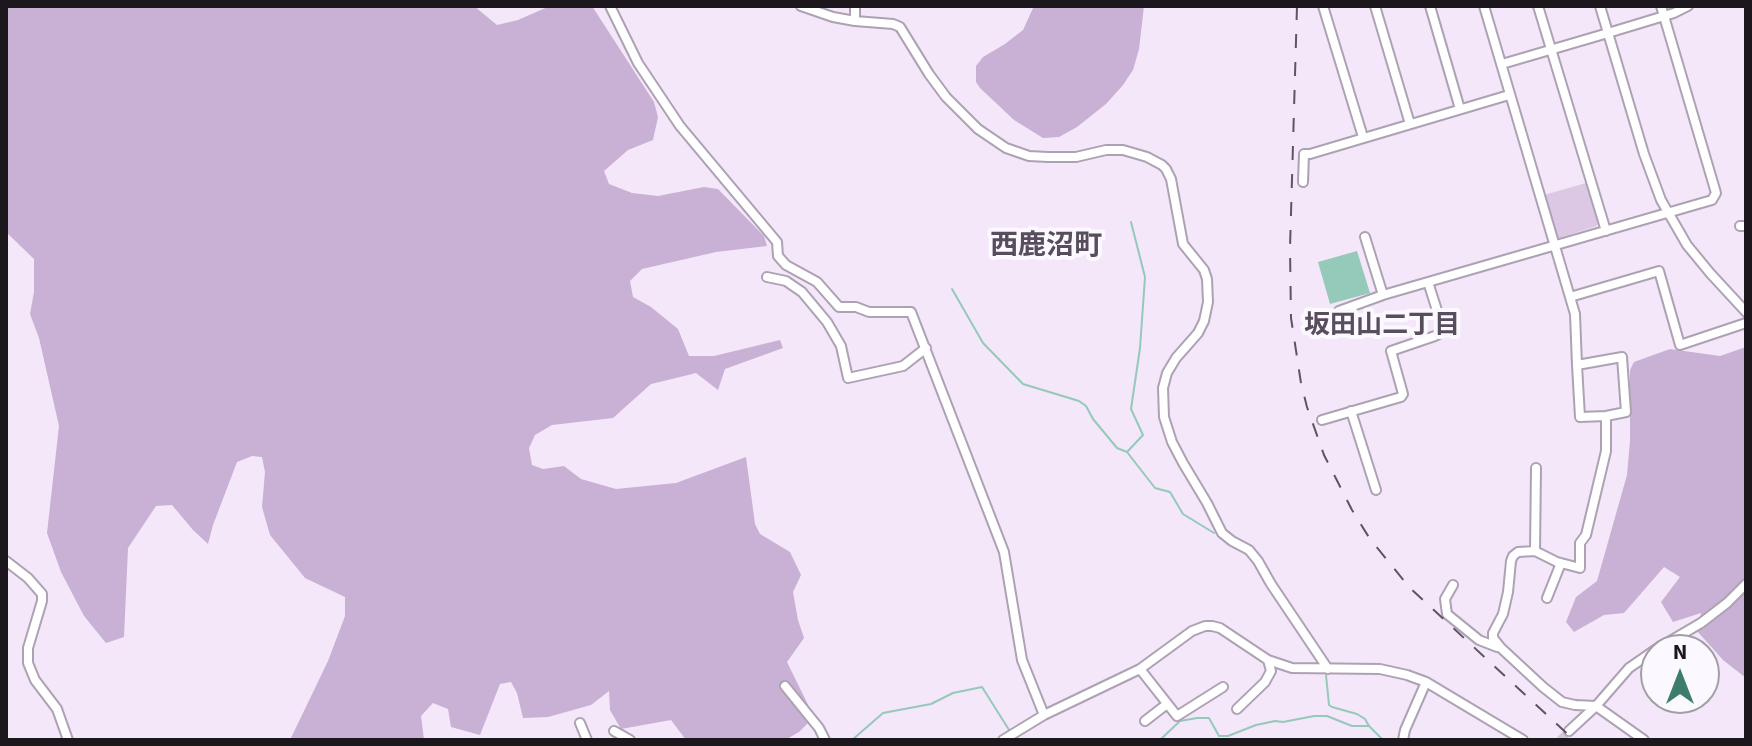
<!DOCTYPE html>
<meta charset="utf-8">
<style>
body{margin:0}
#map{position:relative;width:1752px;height:746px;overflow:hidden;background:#f3e7f9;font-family:"Source Sans 3",sans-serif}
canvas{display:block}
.frame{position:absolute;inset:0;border:8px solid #1b171d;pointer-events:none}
.north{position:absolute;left:1640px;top:634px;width:80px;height:80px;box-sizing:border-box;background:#fcf8ff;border:2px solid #a29ea5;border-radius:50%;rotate:0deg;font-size:22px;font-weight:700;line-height:32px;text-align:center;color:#1b171d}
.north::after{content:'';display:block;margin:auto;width:28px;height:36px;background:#3c7d6b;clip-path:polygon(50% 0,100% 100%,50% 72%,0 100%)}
</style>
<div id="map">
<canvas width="1752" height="746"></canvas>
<div class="frame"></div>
<div class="north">N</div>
</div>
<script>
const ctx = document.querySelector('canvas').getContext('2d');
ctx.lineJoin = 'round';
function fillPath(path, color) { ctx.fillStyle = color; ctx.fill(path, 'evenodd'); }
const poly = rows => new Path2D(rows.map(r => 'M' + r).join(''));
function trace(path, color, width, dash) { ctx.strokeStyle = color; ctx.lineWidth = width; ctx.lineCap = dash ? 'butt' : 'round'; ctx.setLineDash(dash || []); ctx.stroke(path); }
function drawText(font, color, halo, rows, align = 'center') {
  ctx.font = font + ' "Source Sans 3","Noto Sans JP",sans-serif'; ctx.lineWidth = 8; ctx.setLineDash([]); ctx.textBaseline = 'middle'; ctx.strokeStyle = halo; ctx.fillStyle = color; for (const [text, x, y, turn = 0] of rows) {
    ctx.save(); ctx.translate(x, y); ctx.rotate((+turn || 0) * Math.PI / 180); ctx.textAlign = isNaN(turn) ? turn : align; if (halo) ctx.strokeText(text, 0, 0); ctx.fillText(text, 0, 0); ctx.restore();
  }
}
const green = poly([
 [1586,183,1598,223,1597,226,1559,238,1556,235,1544,195]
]);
const forest = poly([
 [6,6,474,6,497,25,518,20,550,6,592,6,654,102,658,117,653,140,628,150,604,171,609,184,632,193,658,196,704,187,718,189,764,236,767,246,716,252,642,269,630,281,633,297,651,307,678,329,689,356,714,356,780,340,783,348,725,369,718,390,696,373,676,378,651,384,613,418,552,425,535,435,529,448,532,465,543,469,564,466,581,479,616,489,676,483,746,457,755,524,760,534,790,552,801,575,793,592,798,620,804,638,787,662,814,717,799,732,785,740,686,740,671,720,621,729,610,710,609,691,591,705,548,717,523,718,517,693,511,682,500,684,480,735,451,727,448,709,433,703,421,716,424,740,290,740,328,661,345,616,345,597,305,578,270,535,262,507,265,472,262,457,252,456,237,462,213,525,208,544,193,530,172,505,156,506,128,548,124,637,106,643,84,616,61,572,47,533,59,426,39,338,30,314,34,292,34,259,6,232],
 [1034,6,1144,6,1139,49,1133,70,1123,85,1106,104,1077,127,1059,137,1043,138,1014,120,980,88,976,82,976,66,983,57,1005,44,1023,30],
 [1746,347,1746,678,1723,660,1697,631,1701,613,1673,622,1661,602,1680,577,1664,567,1624,613,1604,615,1574,632,1566,622,1576,597,1597,581,1627,475,1630,441,1630,370,1634,362,1670,349,1720,356]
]);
const water = poly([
 [1357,251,1370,293,1330,304,1318,262]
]);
const stream = poly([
 [952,289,983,343,1023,384,1079,401,1086,406,1093,419,1117,448,1127,452,1155,488,1170,492,1183,514,1214,533],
 [1127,452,1143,435,1131,409,1140,348,1145,277,1131,222],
 [1238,549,1247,554],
 [1282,607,1298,632],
 [1326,675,1329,705,1332,707,1357,714,1365,719,1369,726,1383,740],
 [852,740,883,713,931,704,953,693,982,687,1011,733],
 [1157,740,1161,739,1180,721,1197,718,1209,718,1219,736,1228,736,1256,725,1275,721,1283,722,1314,716,1327,716,1352,726,1369,726]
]);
const minorTunnel = poly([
 [1560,740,1569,731]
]);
const minor = poly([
 [610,6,638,63,680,126,777,242,778,256,786,265,817,282,839,307,856,307,869,312,911,312,1004,552,1022,660,1044,715],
 [801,6,833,17,855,21,893,24,900,27,929,74,946,97,978,129,1006,148,1029,156,1048,157,1076,157,1106,150,1123,150,1147,157,1162,165,1166,169,1171,179,1183,244,1204,270,1207,279,1208,302,1204,321,1198,333,1176,358,1167,373,1163,388,1164,417,1172,442,1183,463,1207,503,1222,533,1232,541,1249,550,1258,561,1271,584,1328,669],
 [1323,6,1363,137],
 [1375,6,1410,124],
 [1430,6,1460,109],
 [1484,6,1575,314,1577,365,1580,417,1606,416,1626,412,1622,357,1577,365],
 [1538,6,1606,231],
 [1600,6,1644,154,1661,200,1687,245,1710,273,1746,312],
 [855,21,855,6],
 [1502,64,1608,33,1674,13,1688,6],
 [1303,182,1304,154,1310,154,1509,95],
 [1740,226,1746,226],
 [1365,237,1383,295],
 [767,277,786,281,802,292,827,322,841,346,848,378,903,366,926,348],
 [1570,297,1659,271,1680,345,1746,323],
 [1339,311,1383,295,1712,200,1716,193,1661,6],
 [1351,411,1376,490],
 [1606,416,1606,451,1586,535,1580,543,1580,568,1557,562,1535,551,1518,552,1513,556,1511,561,1508,592,1503,614,1493,633,1493,638,1501,648,1543,687,1562,702,1575,705,1596,706,1644,740],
 [1322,420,1401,397,1403,394,1391,351,1435,336,1439,334,1441,329,1441,323,1428,282],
 [1535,551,1536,468],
 [6,561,28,578,42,594,42,601,28,648,28,663,35,680,57,709,68,740],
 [1453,585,1445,599,1447,614,1479,640,1497,647],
 [1547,598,1561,563],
 [1140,669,1177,716,1223,687],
 [785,686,819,728,825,740],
 [1237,709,1265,682,1271,671,1268,660],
 [1145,721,1167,704],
 [580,723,587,740],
 [614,731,630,740],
 [1569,731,1596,706,1629,668,1655,650,1701,623,1727,603,1746,584],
 [1003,740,1044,715,1140,669,1192,631,1205,626,1212,626,1220,628,1268,660,1292,668,1380,669,1407,675,1426,682,1523,740],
 [1403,740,1405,730,1426,682]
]);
const rail = poly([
 [1297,6,1290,248,1291,318,1301,383,1307,407,1324,455,1352,510,1370,539,1410,588,1574,740]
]);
const neighbourhoodNames = [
 ["坂田山二丁目",1382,327]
];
const quarterNames = [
 ["西鹿沼町",1046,248]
];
fillPath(green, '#dcc7e5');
fillPath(forest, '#c9b0d5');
fillPath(water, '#95c9b9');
trace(stream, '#95c9b9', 2);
trace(minorTunnel, '#d3c8d8', 8, [8, 4]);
trace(minor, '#ada2b3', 12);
trace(minor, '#fff', 8);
trace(rail, '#5c5660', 2, [14, 14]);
drawText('bold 26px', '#574d5c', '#fcf8ff', neighbourhoodNames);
drawText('bold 28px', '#574d5c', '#fcf8ff', quarterNames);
</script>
